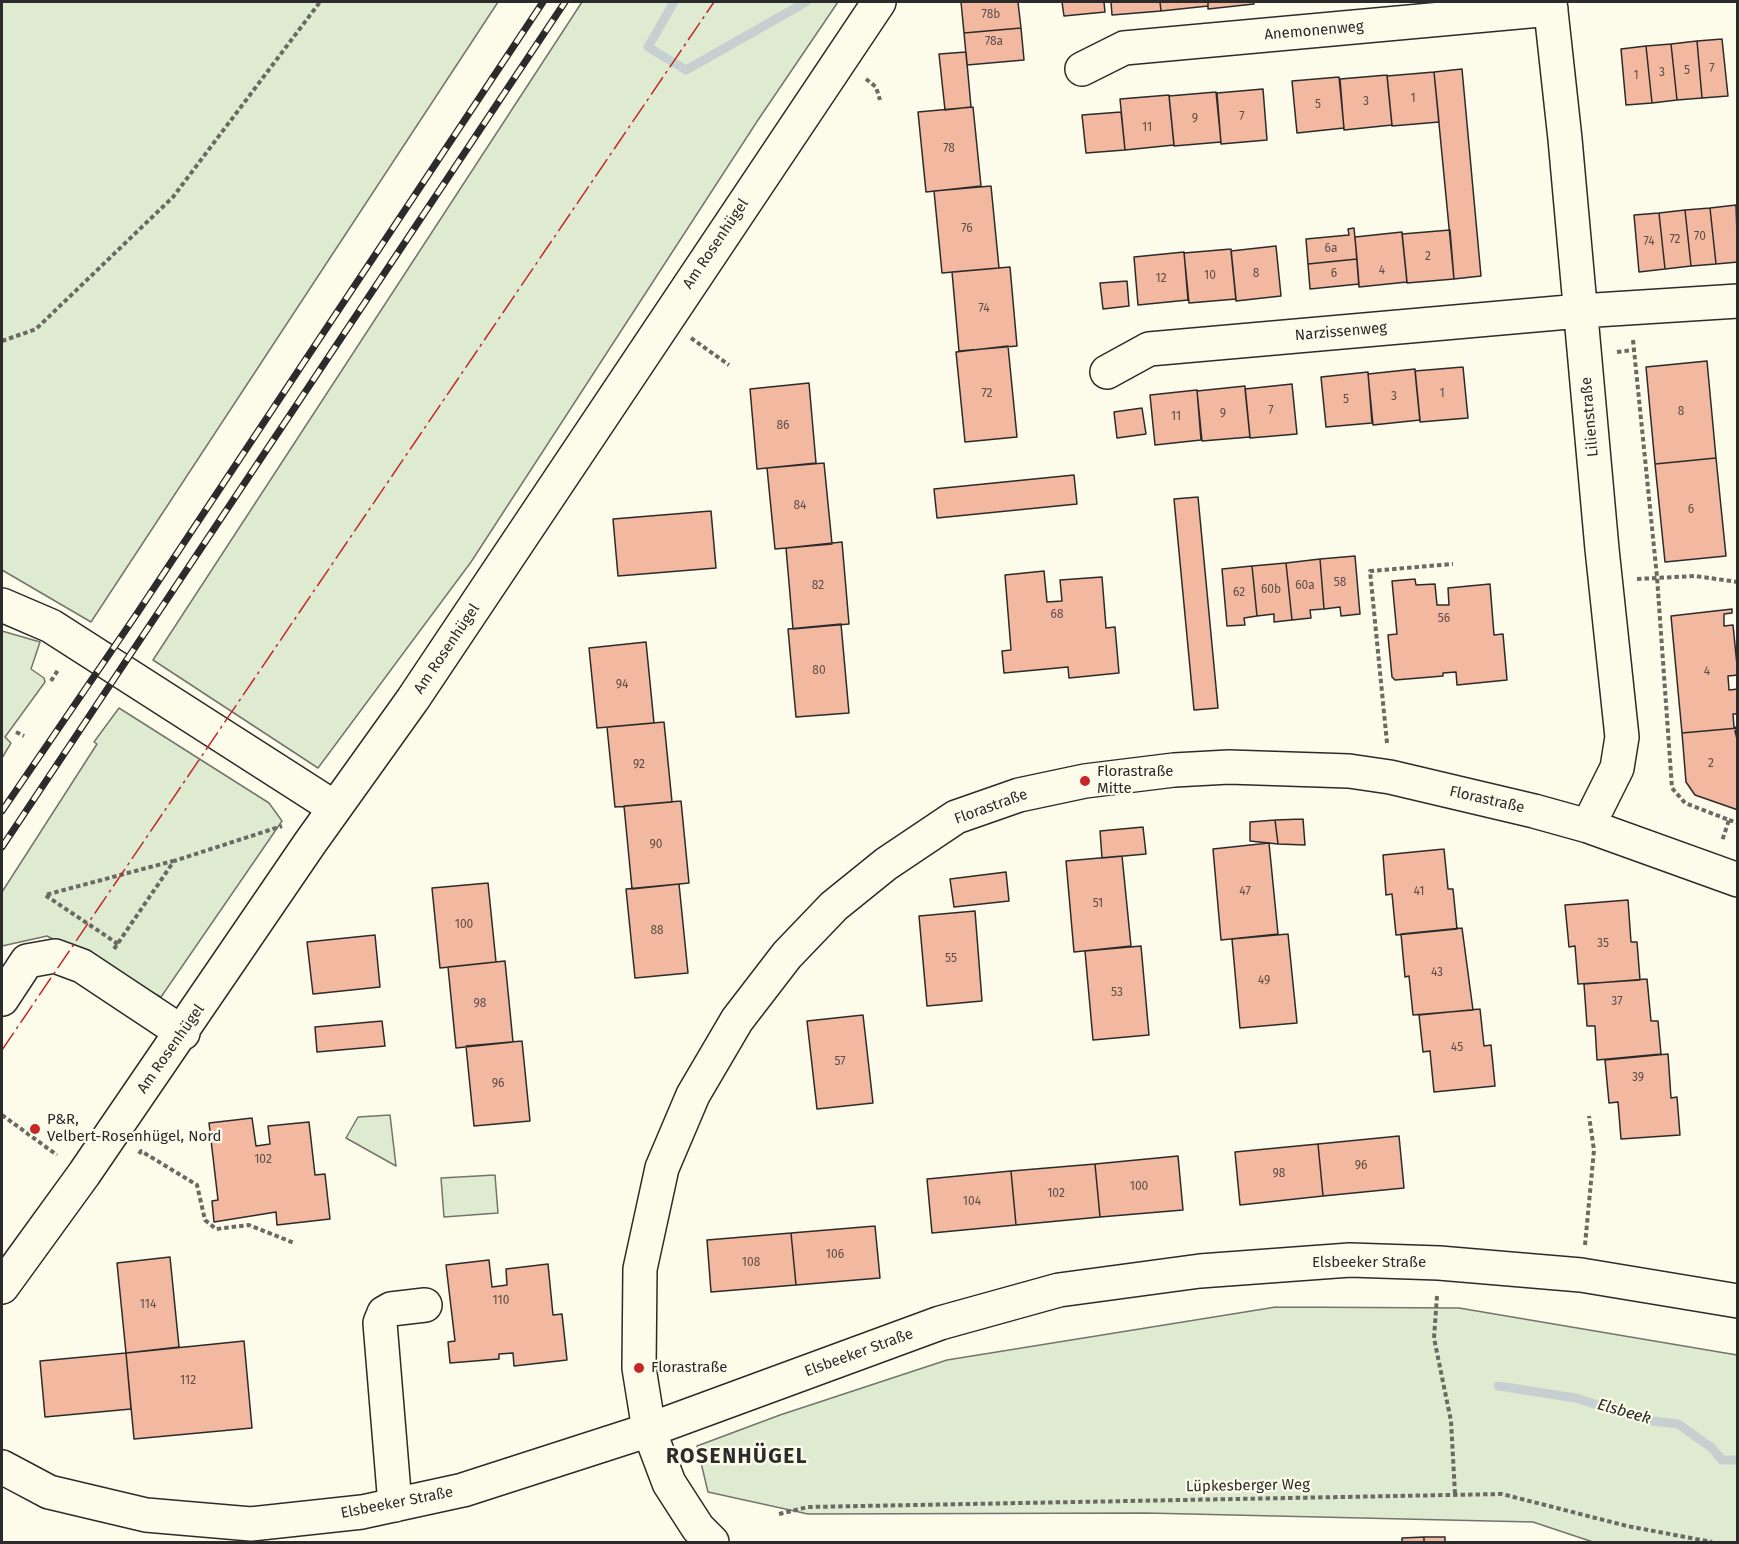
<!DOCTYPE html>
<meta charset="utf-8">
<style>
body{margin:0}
#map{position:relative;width:1739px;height:1544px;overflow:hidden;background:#fdfbea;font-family:"Fira Sans",sans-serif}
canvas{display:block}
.frame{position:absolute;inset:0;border:3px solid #2b2b2b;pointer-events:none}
</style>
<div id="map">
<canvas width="1739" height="1544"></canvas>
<div class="frame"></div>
</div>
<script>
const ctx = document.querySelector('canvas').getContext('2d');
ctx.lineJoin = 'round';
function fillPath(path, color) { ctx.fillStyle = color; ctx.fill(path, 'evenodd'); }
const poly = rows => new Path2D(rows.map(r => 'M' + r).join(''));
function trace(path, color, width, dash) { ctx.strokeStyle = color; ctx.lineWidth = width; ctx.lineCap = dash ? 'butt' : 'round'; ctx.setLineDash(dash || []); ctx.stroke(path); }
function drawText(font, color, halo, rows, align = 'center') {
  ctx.font = font + ' "Fira Sans",sans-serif'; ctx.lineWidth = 4.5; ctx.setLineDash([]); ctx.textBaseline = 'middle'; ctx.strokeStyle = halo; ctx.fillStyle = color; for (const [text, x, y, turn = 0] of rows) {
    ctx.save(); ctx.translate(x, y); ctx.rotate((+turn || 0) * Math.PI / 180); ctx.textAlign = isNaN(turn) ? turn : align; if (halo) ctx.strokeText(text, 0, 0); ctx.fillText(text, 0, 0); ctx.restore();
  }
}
const green = poly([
 [2,2,498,2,91,622,2,570,2,2],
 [582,2,838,2,758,120,471,562,318,768,153,660,582,2],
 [2,631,40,642,31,669,44,678,45,682,5,737,11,743,2,758,2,631],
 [119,708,269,803,282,821,161,997,47,936,2,946,2,892,97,744,94,742,119,708],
 [390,1115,396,1166,346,1138,358,1117,390,1115],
 [495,1175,498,1213,444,1217,441,1178,495,1175],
 [1276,1307,1459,1308,1737,1355,1737,1542,1593,1542,1533,1522,1146,1513,808,1514,708,1492,697,1446,780,1415,947,1360,1276,1307]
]);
const stream = poly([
 [674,2,648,47,686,70,806,2],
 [1498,1386,1576,1398,1644,1420,1678,1424,1712,1448,1722,1460,1738,1460]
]);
const building = poly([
 [961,2,1018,2,1021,28,964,33,961,2],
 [1062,2,1104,2,1105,12,1064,16,1062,2],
 [1111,2,1160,2,1161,11,1112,15,1111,2],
 [1160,2,1208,2,1208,6,1161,11,1160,2],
 [1208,2,1254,2,1254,4,1208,9,1208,2],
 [1021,28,1024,60,967,65,964,33,1021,28],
 [1722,39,1728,96,1702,98,1697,41,1722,39],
 [1697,41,1702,98,1677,100,1671,44,1697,41],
 [1671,44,1677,100,1652,103,1646,46,1671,44],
 [1646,46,1652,103,1626,105,1621,49,1646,46],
 [966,52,971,107,945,110,939,54,966,52],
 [1462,69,1481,276,1454,279,1434,72,1462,69],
 [1434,72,1439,122,1392,126,1387,76,1434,72],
 [1387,75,1392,125,1344,130,1340,79,1387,75],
 [1339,77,1344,128,1297,133,1292,81,1339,77],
 [1263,89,1267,140,1221,144,1217,93,1263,89],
 [1216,92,1221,142,1174,146,1169,96,1216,92],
 [1169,95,1174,145,1125,150,1120,99,1169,95],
 [973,107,981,186,926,192,918,112,973,107],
 [1121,112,1125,150,1086,153,1082,115,1121,112],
 [991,186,999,268,942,273,934,191,991,186],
 [1736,205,1738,262,1716,264,1710,208,1736,205],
 [1710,208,1716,264,1691,266,1685,210,1710,208],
 [1685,210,1691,266,1665,269,1659,213,1685,210],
 [1659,213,1665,269,1639,272,1634,215,1659,213],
 [1354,228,1357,259,1308,264,1306,239,1349,235,1348,229,1354,228],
 [1450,230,1454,279,1407,283,1402,234,1450,230],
 [1402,232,1407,282,1359,287,1355,237,1402,232],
 [1276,246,1281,296,1236,301,1231,251,1276,246],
 [1231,249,1236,299,1189,303,1184,253,1231,249],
 [1184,252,1188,300,1138,305,1134,257,1184,252],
 [1357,259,1359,284,1310,289,1308,264,1357,259],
 [1010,267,1017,346,959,351,952,272,1010,267],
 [1127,281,1129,306,1103,309,1100,283,1127,281],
 [1008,346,1017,437,965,442,956,352,1008,346],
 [1707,361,1716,458,1655,464,1646,367,1707,361],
 [1463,367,1468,418,1420,422,1415,371,1463,367],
 [1415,369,1420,420,1373,425,1368,374,1415,369],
 [1368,372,1372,423,1326,427,1321,377,1368,372],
 [809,383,816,463,757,469,750,389,809,383],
 [1292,384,1297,434,1250,438,1245,389,1292,384],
 [1245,386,1250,437,1202,441,1197,391,1245,386],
 [1197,390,1201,440,1155,445,1150,395,1197,390],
 [1142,408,1146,434,1117,438,1114,412,1142,408],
 [1716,458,1726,556,1665,562,1655,464,1716,458],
 [824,463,832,544,775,549,767,468,824,463],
 [1074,475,1077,504,937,518,934,489,1074,475],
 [1198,497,1218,708,1194,710,1174,499,1198,497],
 [711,511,716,568,618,576,613,519,711,511],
 [842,542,849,624,793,629,786,548,842,542],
 [1355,556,1360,614,1341,616,1340,607,1324,609,1320,559,1355,556],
 [1320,559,1324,609,1310,610,1311,618,1292,620,1286,563,1320,559],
 [1286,563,1292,620,1274,622,1274,614,1257,616,1252,566,1286,563],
 [1252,566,1257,616,1244,618,1245,625,1227,626,1222,569,1252,566],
 [1044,571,1047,602,1062,601,1060,580,1102,577,1106,628,1115,627,1119,673,1069,678,1068,667,1004,673,1002,651,1011,650,1005,575,1044,571],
 [1415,579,1416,585,1435,584,1437,605,1449,605,1448,588,1490,584,1494,635,1503,634,1507,680,1457,685,1456,672,1443,673,1443,676,1395,680,1392,677,1388,635,1397,634,1392,581,1415,579],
 [1732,609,1732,613,1724,614,1724,626,1733,625,1738,675,1728,676,1729,690,1738,689,1738,714,1733,714,1734,727,1738,728,1682,733,1671,616,1732,609],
 [841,624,849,713,796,717,788,629,841,624],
 [646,642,654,723,597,728,589,648,646,642],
 [664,722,672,802,615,807,607,727,664,722],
 [1738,728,1735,731,1738,743,1738,810,1695,795,1686,782,1682,733,1738,728],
 [681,801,689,883,632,889,624,806,681,801],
 [1303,819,1305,845,1278,844,1275,820,1303,819],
 [1275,820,1278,844,1250,841,1250,822,1275,820],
 [1143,827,1146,854,1102,858,1100,831,1143,827],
 [1269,843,1278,934,1221,940,1213,849,1269,843],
 [1444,849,1448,889,1453,889,1457,929,1396,935,1392,894,1386,895,1383,855,1444,849],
 [1122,856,1131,946,1074,952,1066,861,1122,856],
 [1006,872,1009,901,954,907,950,879,1006,872],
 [488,883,496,962,440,968,432,888,488,883],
 [679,884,688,973,635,978,626,889,679,884],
 [1628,900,1631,942,1637,942,1640,980,1578,984,1575,946,1569,947,1565,905,1628,900],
 [975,911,982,1001,927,1006,919,916,975,911],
 [1462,928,1473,1010,1413,1015,1409,976,1405,977,1401,934,1462,928],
 [1288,934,1297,1023,1240,1028,1232,939,1288,934],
 [375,935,380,987,313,994,307,942,375,935],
 [1141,946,1149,1035,1093,1040,1085,951,1141,946],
 [505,961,513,1042,456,1048,448,967,505,961],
 [1647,979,1651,1021,1658,1021,1661,1054,1597,1060,1595,1026,1587,1026,1584,984,1647,979],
 [1480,1009,1484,1046,1491,1045,1495,1086,1434,1092,1430,1051,1423,1052,1419,1015,1480,1009],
 [863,1015,873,1103,817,1109,807,1021,863,1015],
 [382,1021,385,1046,317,1052,315,1027,382,1021],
 [522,1041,530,1121,474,1126,466,1046,522,1041],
 [1668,1054,1671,1098,1677,1097,1680,1135,1621,1139,1618,1102,1609,1103,1605,1060,1668,1054],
 [252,1118,256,1146,270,1144,268,1126,309,1122,315,1175,325,1174,330,1219,277,1225,276,1212,214,1222,212,1201,218,1200,209,1123,252,1118],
 [1399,1136,1404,1188,1323,1196,1318,1144,1399,1136],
 [1318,1144,1323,1196,1240,1205,1235,1152,1318,1144],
 [1178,1156,1183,1210,1100,1217,1095,1164,1178,1156],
 [1095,1164,1100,1217,1016,1225,1011,1171,1095,1164],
 [1011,1171,1016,1225,932,1233,927,1179,1011,1171],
 [875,1226,880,1278,796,1285,791,1233,875,1226],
 [791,1233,796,1285,711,1292,707,1240,791,1233],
 [170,1257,179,1347,126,1353,117,1263,170,1257],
 [489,1260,492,1287,507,1285,506,1269,548,1264,553,1315,562,1314,567,1360,514,1366,513,1353,499,1354,499,1359,450,1363,448,1342,455,1341,446,1265,489,1260],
 [244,1341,252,1428,134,1439,126,1353,244,1341],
 [126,1353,131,1409,45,1417,40,1361,126,1353],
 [1424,1537,1424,1542,1402,1542,1402,1538,1424,1537],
 [1424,1537,1445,1537,1445,1542,1424,1542,1424,1537]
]);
const path = poly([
 [866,79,876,87,880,100],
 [691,338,729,365],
 [1633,340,1657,577,1672,788,1685,803,1729,820,1722,841],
 [2,341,36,329,173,197,320,2],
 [1617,352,1634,350],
 [1637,579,1695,576,1738,582],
 [51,681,58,670],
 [16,732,24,736],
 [1387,743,1370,571,1453,564],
 [1729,820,1738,823],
 [118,944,45,895,173,861],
 [114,949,174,861,282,826],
 [2,1115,57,1155],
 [139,1154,141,1151,197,1185,205,1220,216,1229,249,1225,294,1243],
 [1585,1245,1594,1150,1589,1116],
 [1437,1296,1434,1338,1451,1421,1455,1494],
 [779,1514,808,1507,1502,1494,1627,1526,1712,1542]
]);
const minor = poly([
 [1550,2,1565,139,1602,549,1622,737,1617,768,1588,826],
 [1082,69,1124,48,1551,9],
 [1107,372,1149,349,1580,311,1738,301],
 [2,605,51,626,335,808],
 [2,999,27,961,55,956,82,966,183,1033],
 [2,1287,84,1174,310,843,413,699,879,2],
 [2,1467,49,1492,146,1515,251,1524,362,1512,463,1490,649,1430,940,1323,1059,1290,1200,1271,1350,1260,1439,1263,1581,1275,1738,1301],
 [395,1505,380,1323,384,1313,391,1309,425,1305],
 [712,1542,698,1528,669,1483,649,1430,639,1368,640,1269,662,1168,693,1095,737,1020,787,955,834,906,886,864,956,817,1019,795,1085,781,1174,770,1229,767,1349,771,1390,777,1534,811,1588,826,1738,880]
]);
const rail = poly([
 [2,811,136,615,543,2],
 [2,847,565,2]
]);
const power = poly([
 [2,1050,714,2]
]);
const markers = [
 [1085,781,6,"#c62828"],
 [35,1129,6,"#c62828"],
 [639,1368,6,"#c62828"]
];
const numberNames = [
 ["78b",991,15],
 ["78a",994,42],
 ["7",1712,69],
 ["5",1687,71],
 ["3",1662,73],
 ["1",1636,76],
 ["1",1413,99],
 ["3",1366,102],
 ["5",1318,105],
 ["7",1242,117],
 ["9",1195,119],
 ["11",1147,128],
 ["78",949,149],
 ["76",967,229],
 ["70",1700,237],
 ["72",1675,240],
 ["74",1649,242],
 ["6a",1331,249],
 ["2",1428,257],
 ["4",1382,271],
 ["8",1256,274],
 ["6",1334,274],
 ["10",1210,276],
 ["12",1161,279],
 ["74",984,309],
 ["72",987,394],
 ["1",1442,394],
 ["3",1394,397],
 ["5",1346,400],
 ["7",1271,411],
 ["8",1681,412],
 ["9",1223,414],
 ["11",1176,417],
 ["86",783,426],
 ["84",800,506],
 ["6",1691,510],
 ["58",1340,583],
 ["82",818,586],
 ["60a",1305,586],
 ["60b",1271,590],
 ["62",1239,593],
 ["68",1057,615],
 ["56",1444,619],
 ["80",819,671],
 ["4",1707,672],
 ["94",622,685],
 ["2",1711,764],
 ["92",639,765],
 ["90",656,845],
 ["47",1245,892],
 ["41",1419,892],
 ["51",1098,904],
 ["100",464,925],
 ["88",657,931],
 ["35",1603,944],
 ["55",951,959],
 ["43",1437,973],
 ["49",1264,981],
 ["53",1117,993],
 ["37",1617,1002],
 ["98",480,1004],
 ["45",1457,1048],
 ["57",840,1062],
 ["39",1638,1078],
 ["96",498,1084],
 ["102",263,1160],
 ["96",1361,1166],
 ["98",1279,1174],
 ["100",1139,1187],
 ["102",1056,1194],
 ["104",972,1202],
 ["106",835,1255],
 ["108",751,1263],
 ["110",501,1301],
 ["114",148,1305],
 ["112",188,1381]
];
const streetNames = [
 ["Anemonenweg",1314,31,-5],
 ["Am Rosenhügel",716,244,-56],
 ["Narzissenweg",1341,332,-5],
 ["Lilienstraße",1590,417,-95],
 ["Am Rosenhügel",447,649,-56],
 ["Florastraße",1487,800,13],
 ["Florastraße",991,807,-20],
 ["Am Rosenhügel",171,1049,-55],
 ["Elsbeeker Straße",1369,1263],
 ["Elsbeeker Straße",859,1353,-20],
 ["Lüpkesberger Weg",1248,1486,-1],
 ["Elsbeeker Straße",397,1503,-11]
];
const poiNames = [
 ["Florastraße",1097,772],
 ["Mitte",1097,789],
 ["P&R,",47,1120],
 ["Velbert-Rosenhügel, Nord",47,1137],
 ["Florastraße",651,1368]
];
const waterNames = [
 ["Elsbeek",1624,1412,16]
];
const districtNames = [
 ["ROSENHÜGEL",737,1457]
];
fillPath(green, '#deebd1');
trace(green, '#74746e', 1.5);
trace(stream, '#c7d0d0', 9);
fillPath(building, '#f2b8a0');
trace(building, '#2b2b2b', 1.5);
trace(minor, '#2b2b2b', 36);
trace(path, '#6a6964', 4, [4.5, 3]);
trace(minor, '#fdfbea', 33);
trace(rail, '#2b2b2b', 7);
trace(rail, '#fdfbea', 4.5, [14]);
trace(power, '#c62828', 1.5, [21, 4.5, 3, 4.5]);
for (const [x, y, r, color] of markers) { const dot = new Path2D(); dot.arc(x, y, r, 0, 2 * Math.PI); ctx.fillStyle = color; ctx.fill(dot); trace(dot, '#fdfbea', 2); }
drawText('12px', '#5d4e48', null, numberNames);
drawText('15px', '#2b2b2b', '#fdfbea', streetNames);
drawText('15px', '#2b2b2b', '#fdfbea', poiNames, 'left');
drawText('italic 16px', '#2b2b2b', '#fdfbea', waterNames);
ctx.letterSpacing = '1.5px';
drawText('bold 21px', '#2b2b2b', '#fdfbea', districtNames);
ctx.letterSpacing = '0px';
</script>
